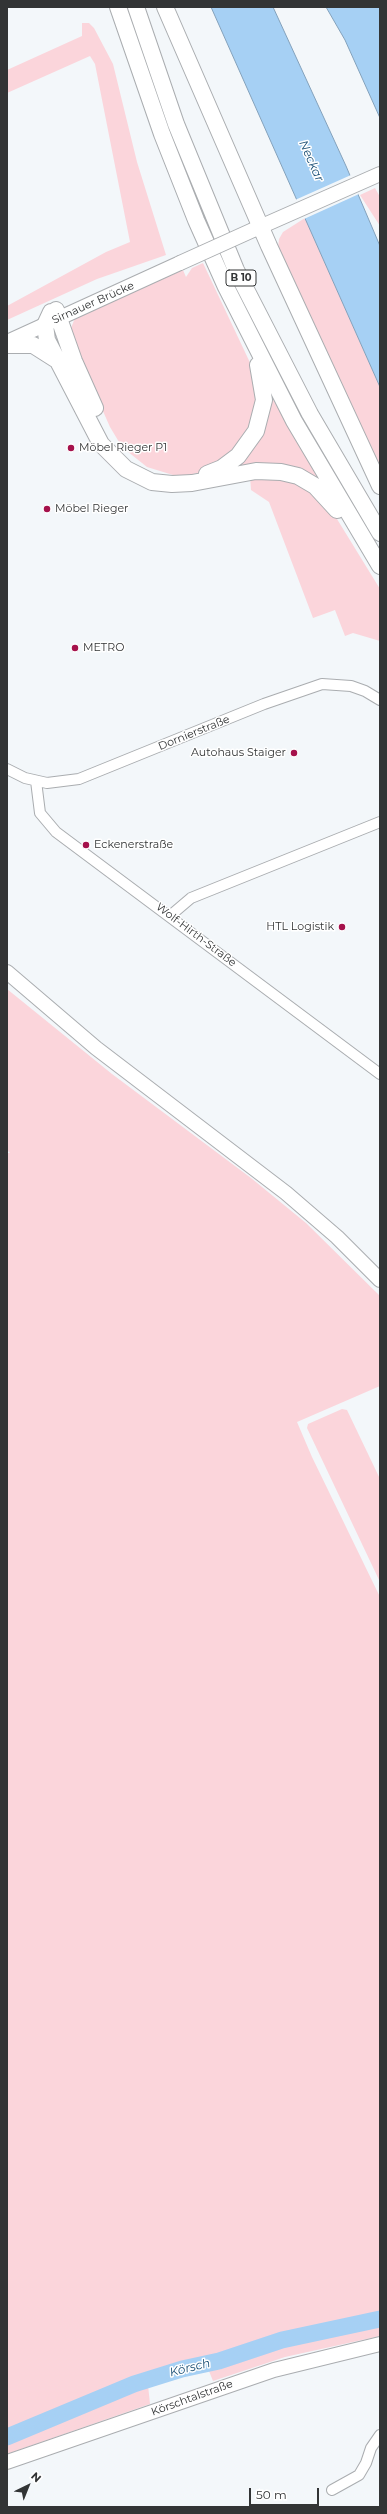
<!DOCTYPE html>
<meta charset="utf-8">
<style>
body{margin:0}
#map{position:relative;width:387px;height:2514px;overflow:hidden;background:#f3f7fa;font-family:Montserrat,sans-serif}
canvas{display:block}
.frame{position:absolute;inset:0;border:8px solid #323435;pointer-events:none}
.north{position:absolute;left:8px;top:2466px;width:40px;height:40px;-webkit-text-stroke:3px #fff;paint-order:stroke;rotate:43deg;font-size:11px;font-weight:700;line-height:16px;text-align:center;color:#323435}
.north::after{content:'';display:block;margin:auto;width:14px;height:18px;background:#323435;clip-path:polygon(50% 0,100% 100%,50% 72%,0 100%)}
.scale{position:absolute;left:249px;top:2488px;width:70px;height:18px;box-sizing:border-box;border:2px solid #323435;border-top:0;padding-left:5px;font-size:12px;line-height:14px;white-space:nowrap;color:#323435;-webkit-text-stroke:3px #fff;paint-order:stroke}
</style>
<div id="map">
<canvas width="387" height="2514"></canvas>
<div class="frame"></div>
<div class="north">N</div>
<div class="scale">50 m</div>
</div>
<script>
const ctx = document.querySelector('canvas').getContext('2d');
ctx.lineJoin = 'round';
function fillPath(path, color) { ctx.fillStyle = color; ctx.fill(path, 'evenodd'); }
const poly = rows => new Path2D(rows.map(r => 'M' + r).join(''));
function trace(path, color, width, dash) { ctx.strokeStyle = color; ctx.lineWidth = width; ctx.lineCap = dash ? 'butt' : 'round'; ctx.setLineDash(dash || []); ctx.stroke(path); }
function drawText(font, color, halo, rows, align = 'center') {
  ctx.font = font + ' Montserrat,sans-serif'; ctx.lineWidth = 3; ctx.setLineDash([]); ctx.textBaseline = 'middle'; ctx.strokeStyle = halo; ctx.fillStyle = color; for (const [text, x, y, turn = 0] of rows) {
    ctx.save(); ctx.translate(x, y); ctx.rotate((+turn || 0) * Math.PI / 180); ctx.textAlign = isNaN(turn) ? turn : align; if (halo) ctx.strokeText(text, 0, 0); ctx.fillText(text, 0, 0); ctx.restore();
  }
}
const green = poly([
 [82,23,89,23,94,28,113,64,137,162,166,255,97,279,7,320,7,306,106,252,130,242,95,64,90,56,7,93,7,70,82,36],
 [375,188,380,197,380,226,360,195],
 [305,218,380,387,380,474,278,248,279,239,283,232],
 [203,263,253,369,259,393,246,440,206,471,189,475,173,475,147,467,122,447,110,427,79,357,71,328,75,318,183,270,186,277,192,268],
 [270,394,320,482,232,466],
 [250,476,293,479,329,506,380,589,380,641,353,633,345,636,335,610,313,618,269,502,251,490],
 [7,989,112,1074,251,1178,306,1223,380,1296,380,1386,297,1422,312,1457,380,1597,380,2336,285,2357,213,2381,207,2366,148,2385,150,2404,7,2454,7,1153,10,1153,7,1150],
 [342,1409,347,1410,380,1479,380,1582,307,1428,308,1424]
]);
const water = poly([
 [211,7,273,7,346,166,380,246,380,387,211,7],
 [326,7,380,7,380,118,345,40,326,7]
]);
const pier = poly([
 [351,175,359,194,304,219,295,200]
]);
const river = poly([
 [7,2437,134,2384,182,2369,219,2361,282,2340,380,2319]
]);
const minor = poly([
 [7,769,25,778,47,783,79,779,264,704,322,684,351,686,365,691,380,700],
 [36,781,40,813,56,832,380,1074],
 [171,915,191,898,380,822],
 [332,2490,359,2475,366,2463,371,2448,380,2435]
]);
const secondary = poly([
 [253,230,380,174],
 [7,342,180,263],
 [7,972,96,1048,286,1193,337,1237,380,1280],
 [7,2462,274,2370,380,2344]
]);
const trunk = poly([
 [118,7,162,134,196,220,226,287,294,421,380,566],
 [136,7,176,124,236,270,310,414,380,533],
 [165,7,269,246,380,486],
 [56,310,74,361,95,408],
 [51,312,45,325,47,340,101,444,126,469,152,482,172,484,192,483,256,471,281,472,298,476,315,486,337,510],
 [7,345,33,345,55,359],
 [207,474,222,468,238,456,256,431,264,400,258,365]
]);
const secondaryBridge = poly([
 [180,263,253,230]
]);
const markers = [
 [71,448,4,"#a5114b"],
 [47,509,4,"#a5114b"],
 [75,648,4,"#a5114b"],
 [294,753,4,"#a5114b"],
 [86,845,4,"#a5114b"],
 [342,927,4,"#a5114b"]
];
const shields = [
 [241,278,30]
];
const shieldNames = [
 ["B 10",241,278]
];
const streetNames = [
 ["Sirnauer Brücke",93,303,-24],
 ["Dornierstraße",194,733,-22],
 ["Wolf-Hirth-Straße",196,935,37],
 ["Körschtalstraße",192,2398,-20]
];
const poiNames = [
 ["Möbel Rieger P1",79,448],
 ["Möbel Rieger",55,509],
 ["METRO",83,648],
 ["Autohaus Staiger",286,753,"right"],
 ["Eckenerstraße",94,845],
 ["HTL Logistik",334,927,"right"]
];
const waterNames = [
 ["Neckar",311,161,66],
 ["Körsch",190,2368,-14]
];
fillPath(green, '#fbd5db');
fillPath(water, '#a6d0f4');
trace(water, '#83a1bb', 1);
fillPath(pier, '#f3f7fa');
trace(river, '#a6d0f4', 17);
trace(minor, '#aaadb0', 12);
trace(secondary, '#aaadb0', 16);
trace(trunk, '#aaadb0', 18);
trace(minor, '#fff', 10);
trace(secondary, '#fff', 14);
trace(trunk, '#fff', 16);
trace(secondaryBridge, '#aaadb0', 16, []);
trace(secondaryBridge, '#fff', 14);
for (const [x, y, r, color] of markers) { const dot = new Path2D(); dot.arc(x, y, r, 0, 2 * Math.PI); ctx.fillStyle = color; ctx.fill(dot); trace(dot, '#fff', 1.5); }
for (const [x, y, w] of shields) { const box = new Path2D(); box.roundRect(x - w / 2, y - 8, w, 16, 3); ctx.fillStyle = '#fff'; ctx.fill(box); trace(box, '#323435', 1); }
drawText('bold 10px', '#323435', null, shieldNames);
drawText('11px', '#323435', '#fff', streetNames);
drawText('11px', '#323435', '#fff', poiNames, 'left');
drawText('italic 12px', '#184d73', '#fff', waterNames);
</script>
